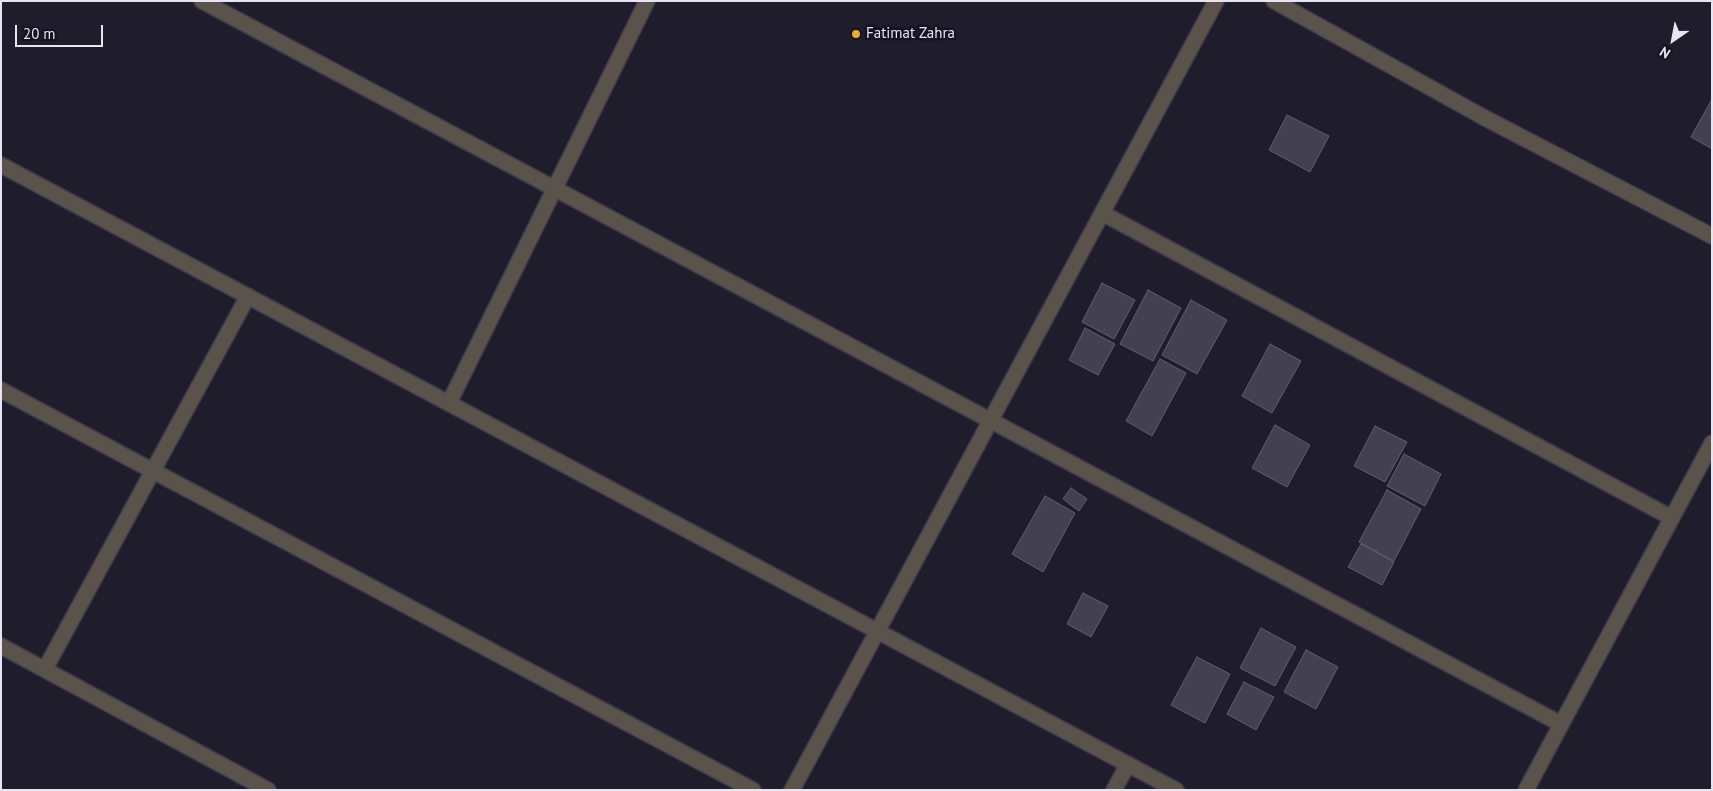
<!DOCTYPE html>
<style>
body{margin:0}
#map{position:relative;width:1713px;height:791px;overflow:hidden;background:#1f1c2c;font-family:"PT Sans",sans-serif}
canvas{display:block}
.frame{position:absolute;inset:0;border:2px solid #e7e5f0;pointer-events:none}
.north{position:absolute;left:1648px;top:15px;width:50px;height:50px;-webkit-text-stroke:4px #161222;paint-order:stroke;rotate:213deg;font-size:14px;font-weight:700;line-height:20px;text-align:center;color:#e7e5f0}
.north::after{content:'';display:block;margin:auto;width:18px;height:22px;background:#e7e5f0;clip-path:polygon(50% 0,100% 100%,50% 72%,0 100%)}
.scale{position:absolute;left:15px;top:25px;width:88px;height:22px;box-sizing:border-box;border:2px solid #e7e5f0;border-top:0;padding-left:6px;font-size:15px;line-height:18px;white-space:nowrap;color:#e7e5f0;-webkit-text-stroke:4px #161222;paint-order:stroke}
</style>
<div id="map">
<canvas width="1713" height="791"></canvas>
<div class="frame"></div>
<div class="north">N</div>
<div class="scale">20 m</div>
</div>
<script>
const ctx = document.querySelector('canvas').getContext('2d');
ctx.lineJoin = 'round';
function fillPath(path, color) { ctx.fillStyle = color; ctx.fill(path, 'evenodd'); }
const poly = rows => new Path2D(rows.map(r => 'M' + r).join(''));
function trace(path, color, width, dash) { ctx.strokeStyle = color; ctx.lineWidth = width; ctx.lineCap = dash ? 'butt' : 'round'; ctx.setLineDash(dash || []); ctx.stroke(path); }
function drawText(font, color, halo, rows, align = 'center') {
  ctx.font = font + ' "PT Sans",sans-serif'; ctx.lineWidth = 5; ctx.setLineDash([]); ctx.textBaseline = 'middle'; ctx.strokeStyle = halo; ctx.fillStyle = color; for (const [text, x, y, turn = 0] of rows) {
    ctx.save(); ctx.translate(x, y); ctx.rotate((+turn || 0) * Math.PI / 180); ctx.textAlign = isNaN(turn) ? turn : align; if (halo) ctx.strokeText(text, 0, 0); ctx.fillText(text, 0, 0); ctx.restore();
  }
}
const building = poly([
 [1712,99,1712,149,1691,137,1712,99],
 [1287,115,1329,136,1310,172,1269,150,1287,115],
 [1102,283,1135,300,1114,339,1082,322,1102,283],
 [1148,290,1181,308,1153,361,1120,344,1148,290],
 [1191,300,1227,320,1197,374,1162,355,1191,300],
 [1085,328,1115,344,1098,375,1069,360,1085,328],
 [1270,344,1301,361,1272,413,1242,396,1270,344],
 [1160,359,1186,373,1152,436,1126,421,1160,359],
 [1275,425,1310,445,1287,487,1252,468,1275,425],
 [1375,426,1407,442,1385,482,1354,466,1375,426],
 [1404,454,1441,474,1425,506,1387,486,1404,454],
 [1071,488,1087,499,1079,511,1063,499,1071,488],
 [1387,490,1421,509,1394,561,1359,542,1387,490],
 [1045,496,1075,513,1043,572,1012,554,1045,496],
 [1361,544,1394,562,1382,585,1348,567,1361,544],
 [1083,593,1108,606,1091,637,1067,624,1083,593],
 [1261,628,1296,647,1275,686,1240,668,1261,628],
 [1306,650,1338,667,1316,709,1284,692,1306,650],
 [1197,657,1230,674,1205,723,1171,705,1197,657],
 [1244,682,1274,697,1256,730,1227,714,1244,682]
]);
const street = poly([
 [202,1,1561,724],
 [1274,1,1483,117,1712,236],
 [1,165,1176,790],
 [1102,213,1672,518],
 [1,390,753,790],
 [449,403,647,1],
 [1,646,268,790],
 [45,669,248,296],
 [792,790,1216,1],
 [1114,790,1128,764],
 [1526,790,1712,443]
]);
const markers = [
 [856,34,5,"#e9aa38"]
];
const poiNames = [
 ["Fatimat Zahra",866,34]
];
fillPath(building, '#434052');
trace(building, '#605d70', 1);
trace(street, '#3b3847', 18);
trace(street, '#59534c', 15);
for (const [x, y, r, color] of markers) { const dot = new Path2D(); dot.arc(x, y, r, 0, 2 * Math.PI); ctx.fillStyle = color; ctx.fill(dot); trace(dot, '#161222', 2); }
drawText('15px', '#e7e5f0', '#161222', poiNames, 'left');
</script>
